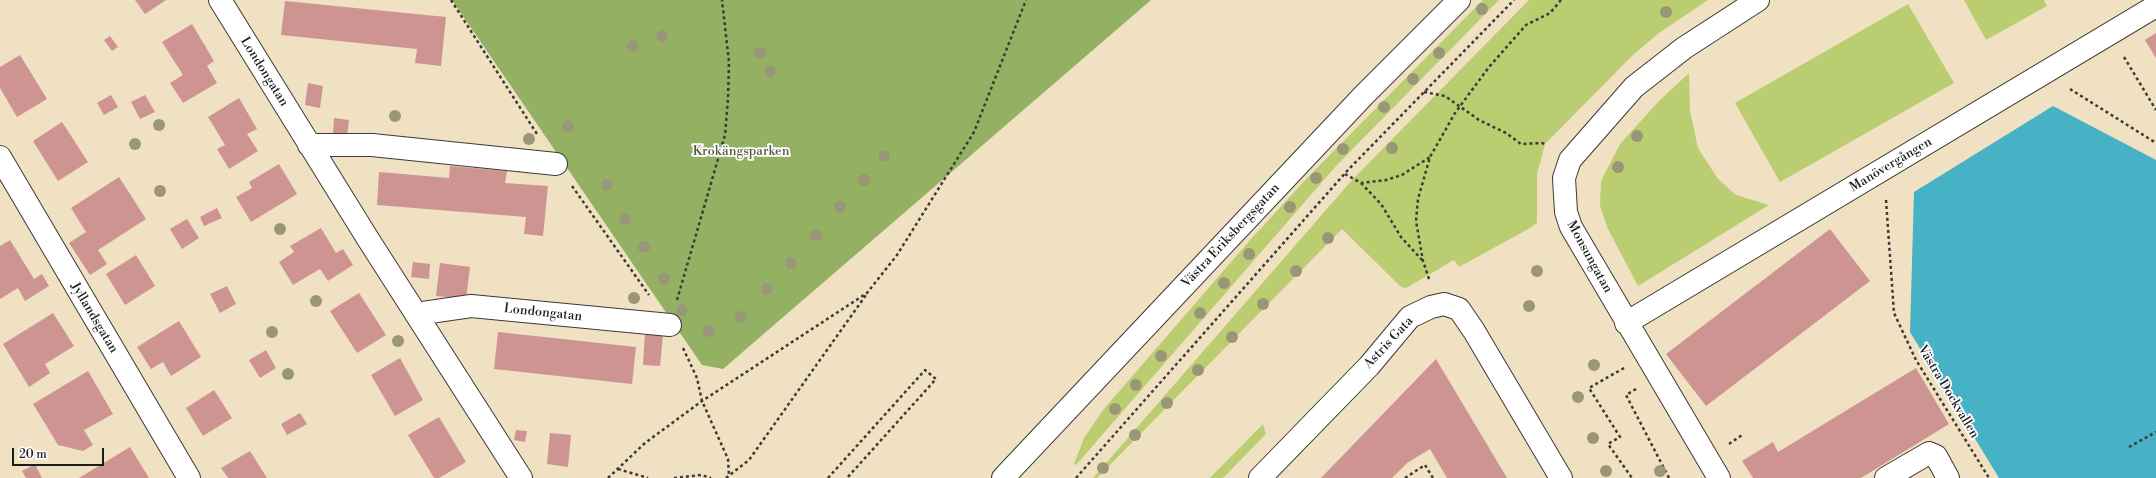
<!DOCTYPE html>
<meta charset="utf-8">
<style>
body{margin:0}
#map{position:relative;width:2156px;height:478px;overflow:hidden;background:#f0e1c3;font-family:"Libre Bodoni",serif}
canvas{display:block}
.scale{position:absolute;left:12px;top:448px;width:92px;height:18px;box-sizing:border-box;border:2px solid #1c1c1c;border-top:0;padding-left:5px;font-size:12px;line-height:14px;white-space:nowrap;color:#1c1c1c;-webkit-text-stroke:3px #fff;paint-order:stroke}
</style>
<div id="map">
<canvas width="2156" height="478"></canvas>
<div class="scale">20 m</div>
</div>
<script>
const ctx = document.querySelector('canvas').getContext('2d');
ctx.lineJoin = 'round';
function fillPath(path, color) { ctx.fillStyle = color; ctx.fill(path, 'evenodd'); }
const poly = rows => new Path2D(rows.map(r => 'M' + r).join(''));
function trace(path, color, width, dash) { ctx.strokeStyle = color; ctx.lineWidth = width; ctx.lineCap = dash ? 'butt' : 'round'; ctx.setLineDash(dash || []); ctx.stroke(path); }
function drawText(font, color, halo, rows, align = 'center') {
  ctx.font = font + ' "Libre Bodoni",serif'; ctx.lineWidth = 3.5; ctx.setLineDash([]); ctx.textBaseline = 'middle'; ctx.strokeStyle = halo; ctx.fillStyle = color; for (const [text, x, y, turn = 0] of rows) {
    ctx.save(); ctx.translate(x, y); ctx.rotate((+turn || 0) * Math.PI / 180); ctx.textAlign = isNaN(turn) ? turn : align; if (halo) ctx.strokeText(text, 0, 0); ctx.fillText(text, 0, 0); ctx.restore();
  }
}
const green = poly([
 [1483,0,1499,0,1336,166,1076,465,1074,464,1084,438,1103,410,1251,239,1310,175],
 [1529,0,1708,0,1659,33,1634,54,1545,144,1537,174,1537,223,1530,228,1459,267,1454,260,1406,288,1401,287,1342,229,1097,478,1093,478,1352,180],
 [1964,0,2044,0,2047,6,1986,40],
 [1908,4,1954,83,1780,182,1735,103],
 [1689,73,1690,111,1698,148,1718,179,1736,195,1769,205,1638,286,1608,229,1600,206,1601,181,1620,144,1659,101],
 [1263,424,1266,434,1223,478,1210,478]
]);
const forest = poly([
 [452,0,1151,0,723,369,702,365]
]);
const water = poly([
 [2053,106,2156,160,2156,478,1999,478,1910,332,1914,192]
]);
const building = poly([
 [135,0,166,0,145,14],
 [285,1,446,17,441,66,415,63,417,49,281,35],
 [192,24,214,61,207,66,217,83,183,103,170,83,183,75,162,42],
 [2156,33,2156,58,2145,40],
 [110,36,118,47,112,51,104,40],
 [20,55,47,99,17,117,0,88,0,67],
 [308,83,323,86,320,108,305,105],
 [111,95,118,107,104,115,97,103],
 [145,95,155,112,140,119,131,102],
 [239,98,257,129,247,134,258,151,229,169,217,149,225,145,208,117],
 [334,118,349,120,347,137,333,135],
 [62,122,88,162,58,181,33,141],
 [279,164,297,194,251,222,236,197,252,188,249,182],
 [450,166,507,171,505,183,548,186,543,236,524,234,526,217,377,205,379,172,449,178],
 [119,177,146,219,98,250,107,264,90,275,69,243,86,232,71,208],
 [217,208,222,218,204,226,200,217],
 [187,219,199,238,182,249,170,229],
 [321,228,336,253,343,249,353,265,328,281,320,269,293,285,279,262,294,252,290,246],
 [1830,229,1870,281,1706,406,1666,354],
 [10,240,34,279,42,274,49,286,25,301,18,288,0,299,0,246],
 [136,255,155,286,125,305,106,274],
 [413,262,430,264,429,279,411,277],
 [440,263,470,267,466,299,436,296],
 [227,286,236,304,220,313,210,294],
 [359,293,386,335,357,353,330,311],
 [53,313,74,346,45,364,50,373,29,387,3,344],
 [179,321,201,357,171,376,163,362,151,369,137,347],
 [498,332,636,347,632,384,494,369],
 [645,333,663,335,660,366,643,365],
 [266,350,276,368,260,378,249,360],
 [400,358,423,400,395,416,371,375],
 [1436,359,1507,478,1447,478,1430,449,1407,463,1392,478,1321,478],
 [1916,368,1949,424,1861,478,1753,478,1742,461,1773,442,1778,452],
 [88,371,113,414,84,430,93,445,83,451,58,445,33,404],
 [214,390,232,418,203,436,186,408],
 [300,413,307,424,287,435,281,424],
 [439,417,466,462,439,478,434,478,408,435],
 [516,430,527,431,525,442,514,440],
 [550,433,571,435,568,467,547,464],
 [130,447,149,478,79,478],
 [250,451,267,478,228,478,221,468],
 [35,464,42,478,26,478,22,471]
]);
const path = poly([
 [451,0,537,134],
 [2124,57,2156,110],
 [2070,89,2156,143],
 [1424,92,1445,96,1479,120,1506,133,1521,144,1542,143,1547,145],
 [1345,174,1361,183,1386,180,1402,175,1430,157],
 [1361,183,1381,204,1401,237,1422,260],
 [572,186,649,295],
 [1886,200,1894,313,1916,360,1989,478],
 [1429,279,1423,261,1416,221,1418,199,1430,157,1455,113,1489,67,1526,25,1550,13,1561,0],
 [677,300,725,135,728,99,729,62,722,0],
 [683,348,697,378,702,401,728,459,729,476],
 [1624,368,1589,388,1620,437,1608,444,1632,478],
 [1636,389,1626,395,1669,478],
 [1729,444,1742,435],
 [2129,447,2156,432],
 [618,469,648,478],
 [608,478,645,443,702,401,867,293,897,255,974,132,1026,0],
 [674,478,701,475,711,478],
 [726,478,749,460,866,295],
 [828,478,925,370,936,379,847,478],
 [1076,478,1347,171,1514,0],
 [1405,478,1425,465,1433,478]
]);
const street = poly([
 [220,0,368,239,521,478],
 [309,145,372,145,556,164],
 [0,157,189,478],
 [416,314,471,306,670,325],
 [1626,323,2156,6],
 [1003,478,1364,95,1459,0],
 [1260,478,1369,366,1410,317,1431,307,1444,304,1459,309,1474,331,1561,478],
 [1719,478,1571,227,1566,212,1564,178,1570,160,1634,87,1684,48,1758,0],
 [1886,478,1929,453,1936,456,1948,478]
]);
const trees = [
 [1482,9],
 [1666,12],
 [662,36],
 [633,46],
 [760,53],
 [1439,53],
 [770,71],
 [1413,79],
 [1384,107],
 [395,116],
 [159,125],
 [568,126],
 [1637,136],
 [529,139],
 [135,144],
 [1392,148],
 [1343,149],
 [884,156],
 [1618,167],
 [1316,178],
 [864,180],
 [607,185],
 [160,191],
 [840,207],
 [1290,207],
 [625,219],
 [280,229],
 [816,235],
 [1328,238],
 [644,247],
 [1249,254],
 [791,263],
 [1296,271],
 [1537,271],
 [664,279],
 [1224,283],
 [767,289],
 [634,298],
 [316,301],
 [1263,304],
 [1529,306],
 [682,310],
 [1200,313],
 [741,317],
 [709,331],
 [272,332],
 [1232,337],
 [398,341],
 [1161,356],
 [1594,365],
 [1198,370],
 [288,374],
 [1136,385],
 [1578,397],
 [1167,403],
 [1115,409],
 [1135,435],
 [1593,438],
 [1103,468],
 [1606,471],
 [1660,471]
];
const streetNames = [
 ["Londongatan",264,72,58],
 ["Manövergången",1891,165,-31],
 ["Västra Eriksbergsgatan",1231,236,-47],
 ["Monsungatan",1589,257,61],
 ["Londongatan",543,313,6],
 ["Jyllandsgatan",94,318,59],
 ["Astris Gata",1389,343,-47],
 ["Västra Dockvallen",1948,392,59]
];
const parkNames = [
 ["Krokängsparken",741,152]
];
fillPath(green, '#bacd71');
fillPath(forest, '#93b063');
fillPath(water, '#47b1c6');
fillPath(building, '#cd9492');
trace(street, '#3c3a35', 24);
trace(path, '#3c3a35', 2.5, [3, 3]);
trace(street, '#fff', 22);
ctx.fillStyle = '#9a9778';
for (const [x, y] of trees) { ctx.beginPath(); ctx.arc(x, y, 6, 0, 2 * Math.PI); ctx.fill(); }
drawText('13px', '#1c1c1c', '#fff', streetNames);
drawText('13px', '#535a3a', '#fff', parkNames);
</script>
